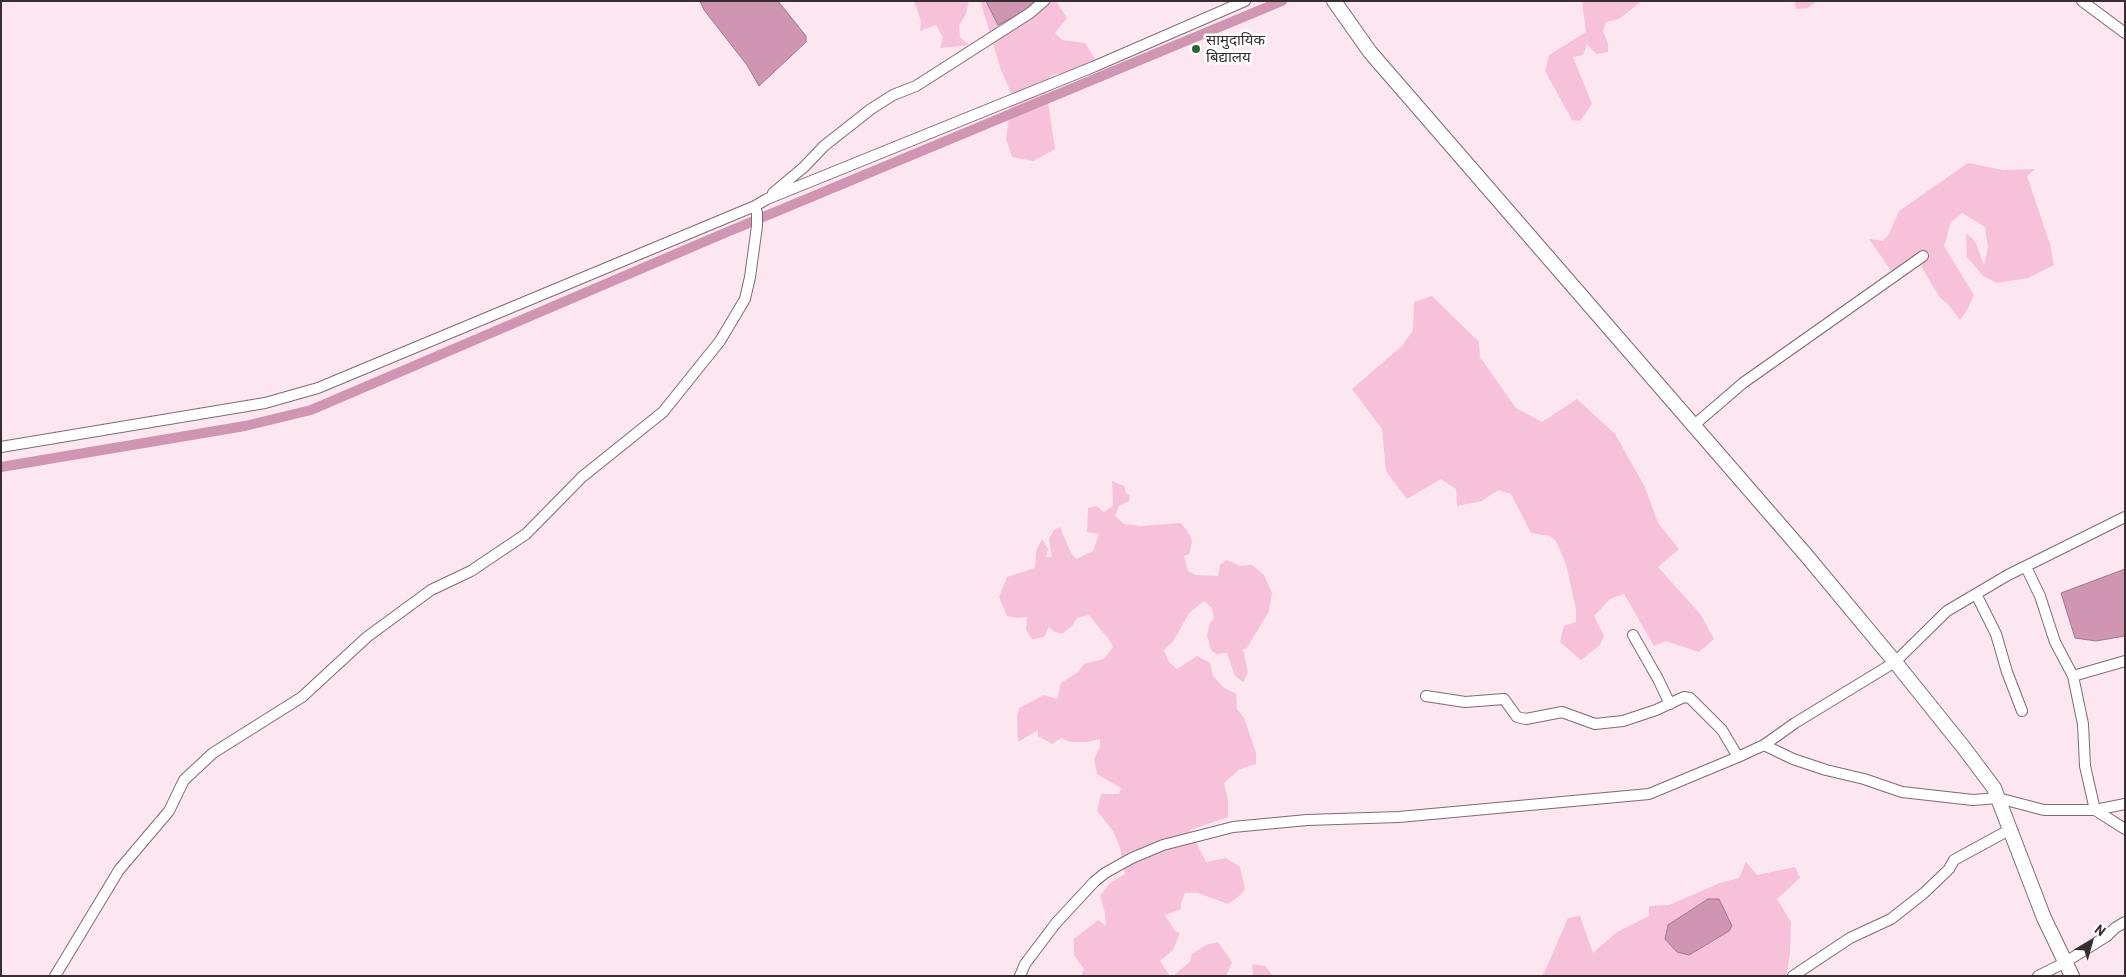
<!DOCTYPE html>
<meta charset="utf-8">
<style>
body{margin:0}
#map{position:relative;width:2126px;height:977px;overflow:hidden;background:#fce7f0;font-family:Barlow,sans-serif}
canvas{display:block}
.frame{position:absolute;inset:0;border:2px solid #362e31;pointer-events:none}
.north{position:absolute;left:2066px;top:917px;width:50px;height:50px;-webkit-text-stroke:4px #fff;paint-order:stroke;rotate:38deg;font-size:14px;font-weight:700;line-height:20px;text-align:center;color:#362e31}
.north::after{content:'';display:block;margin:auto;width:18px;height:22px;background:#362e31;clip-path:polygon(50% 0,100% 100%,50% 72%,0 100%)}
</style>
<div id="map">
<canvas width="2126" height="977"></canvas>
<div class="frame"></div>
<div class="north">N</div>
</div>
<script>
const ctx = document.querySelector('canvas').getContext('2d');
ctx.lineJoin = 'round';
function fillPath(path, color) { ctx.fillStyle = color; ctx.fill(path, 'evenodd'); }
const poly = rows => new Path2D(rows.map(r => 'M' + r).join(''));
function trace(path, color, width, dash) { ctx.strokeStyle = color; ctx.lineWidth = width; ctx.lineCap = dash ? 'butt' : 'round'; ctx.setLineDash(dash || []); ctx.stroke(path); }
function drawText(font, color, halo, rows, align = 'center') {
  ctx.font = font + ' Barlow,"Noto Sans Devanagari",sans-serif'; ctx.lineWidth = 5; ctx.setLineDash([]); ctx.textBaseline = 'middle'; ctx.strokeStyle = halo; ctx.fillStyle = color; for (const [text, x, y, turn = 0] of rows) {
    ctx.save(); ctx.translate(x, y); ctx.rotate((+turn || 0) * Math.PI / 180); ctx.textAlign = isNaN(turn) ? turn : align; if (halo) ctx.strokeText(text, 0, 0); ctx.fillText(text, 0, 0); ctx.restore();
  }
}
const green = poly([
 [914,1,969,1,966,14,959,25,960,37,969,45,940,48,943,37,936,25,920,31,921,21],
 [977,1,986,1,989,5,1023,12,1035,1,1056,1,1067,18,1055,33,1062,40,1085,43,1097,62,1080,70,1052,75,1049,78,1046,89,1055,149,1033,161,1012,157,1006,139,1012,95,1001,70,981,3],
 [1582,1,1642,1,1619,19,1606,22,1603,31,1608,44,1608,52,1596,54,1587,44,1583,55,1573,57,1592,104,1580,121,1572,120,1545,71,1549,55,1586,32],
 [1794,1,1817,1,1808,8,1796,9],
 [1968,163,2003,170,2035,169,2027,176,2050,244,2054,265,2028,278,1997,283,1983,276,1967,257,1966,233,1975,241,1984,265,1988,247,1985,227,1962,213,1951,222,1944,246,1974,295,1967,310,1960,320,1948,304,1940,298,1921,266,1927,259,1923,253,1892,272,1869,239,1883,241,1889,234,1899,211],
 [1432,296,1479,342,1480,357,1516,408,1542,422,1577,399,1615,434,1645,487,1658,523,1679,549,1658,567,1701,615,1714,639,1699,652,1666,641,1654,646,1624,594,1610,599,1594,616,1604,636,1600,645,1581,660,1560,642,1564,626,1576,622,1576,609,1566,564,1556,541,1550,536,1531,533,1511,494,1498,490,1482,501,1457,506,1456,489,1441,479,1407,499,1386,471,1382,429,1352,389,1402,346,1413,330,1414,302],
 [1112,481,1124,486,1126,493,1130,496,1129,501,1119,506,1115,516,1124,524,1141,526,1181,523,1190,535,1192,542,1189,554,1184,556,1188,571,1196,575,1218,576,1220,565,1227,560,1240,566,1252,565,1264,575,1272,593,1269,611,1247,648,1243,649,1248,673,1243,682,1235,676,1227,653,1216,654,1211,650,1207,635,1210,623,1214,618,1212,608,1204,601,1189,613,1174,640,1164,650,1169,662,1177,669,1197,656,1210,663,1213,676,1223,687,1236,694,1237,709,1244,718,1256,753,1256,764,1240,769,1224,783,1228,801,1228,817,1190,830,1206,862,1226,858,1240,867,1245,889,1239,896,1228,904,1198,893,1185,893,1181,903,1181,909,1165,915,1175,931,1180,933,1173,950,1160,961,1170,976,1081,976,1084,969,1074,955,1074,939,1098,920,1106,926,1105,913,1100,896,1110,883,1125,874,1120,847,1113,831,1097,811,1101,794,1119,794,1121,788,1097,774,1094,759,1100,747,1100,739,1088,742,1070,742,1061,738,1052,744,1038,736,1038,730,1018,742,1017,717,1019,708,1044,695,1057,699,1061,683,1078,672,1084,664,1104,659,1113,647,1110,641,1089,615,1077,618,1072,626,1062,634,1053,631,1049,627,1044,637,1032,639,1026,630,1027,617,1018,618,1007,616,999,597,1007,577,1035,568,1036,551,1042,539,1048,549,1046,557,1052,557,1049,539,1054,530,1060,527,1070,551,1076,559,1093,551,1099,534,1087,532,1088,508,1097,506,1104,512,1113,506],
 [1746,862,1757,875,1795,867,1800,878,1777,899,1791,922,1790,953,1787,972,1789,976,1541,976,1544,973,1568,918,1580,916,1593,953,1617,932,1649,916,1649,906,1669,905,1720,883,1739,878],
 [1218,942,1232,962,1226,976,1173,976,1190,962,1192,954,1206,945],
 [1252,964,1265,966,1273,976,1253,976]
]);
const water = poly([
 [700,1,778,1,806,36,806,42,759,86,747,65,704,10,700,1],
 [986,1,1035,1,1023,12,998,25,986,1],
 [2125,569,2125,636,2096,641,2075,638,2061,593,2125,569],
 [1708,899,1719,899,1732,926,1729,931,1689,955,1677,952,1665,939,1668,925,1708,899]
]);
const canal = poly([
 [1,467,245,426,311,410,720,235,1282,1]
]);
const minor = poly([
 [2082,1,2125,33],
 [773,193,804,167,824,146,871,109,893,95,916,86,1030,13,1044,1],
 [1693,426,1743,383,1923,256],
 [1,447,265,403,318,388,755,206,767,199,1093,67,1245,1],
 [2026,567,2040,596,2055,642,2073,676,2083,724,2085,766,2095,810,2125,804],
 [1976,594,1996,634,2007,672,2022,711],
 [1633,635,1658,679,1670,704],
 [2073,676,2125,661],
 [1426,696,1465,702,1504,699,1517,717,1526,719,1562,712,1595,724,1623,721,1656,710,1684,697,1690,698,1722,730,1738,757],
 [1764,745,1793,759,1826,770,1864,779,1902,792,1973,800,1998,798,2044,810,2095,810,2125,829],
 [55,976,119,870,169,811,184,780,213,753,302,697,367,637,431,590,471,571,526,534,582,477,663,412,720,341,745,299,750,277,757,226,757,213,755,206],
 [1020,976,1025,964,1056,923,1094,882,1105,873,1132,858,1163,845,1233,827,1307,820,1399,817,1649,794,1738,757,1764,745,1795,723,1895,662,1947,611,2008,575,2125,517],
 [1793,976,1850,938,1891,919,1924,893,1949,869,1954,860,2009,830],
 [2038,976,2064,963,2107,936,2115,928,2125,922]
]);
const secondary = poly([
 [1334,1,1370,52,1806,555,1895,662,1964,748,1994,788,2044,918,2072,976]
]);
const markers = [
 [1196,49,5,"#25652e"]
];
const poiNames = [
 ["सामुदायिक",1206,40],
 ["बिद्यालय",1206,57]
];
fillPath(green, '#f6c1d9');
fillPath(water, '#d096b1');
trace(water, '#a2778b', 1);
trace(canal, '#d096b1', 10);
trace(minor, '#7e6b73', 12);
trace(secondary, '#7e6b73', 16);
trace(minor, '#fff', 10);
trace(secondary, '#fff', 14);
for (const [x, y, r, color] of markers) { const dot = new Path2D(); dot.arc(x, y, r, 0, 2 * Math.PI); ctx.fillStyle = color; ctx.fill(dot); trace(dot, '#fff', 2); }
drawText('15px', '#362e31', '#fff', poiNames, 'left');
</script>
